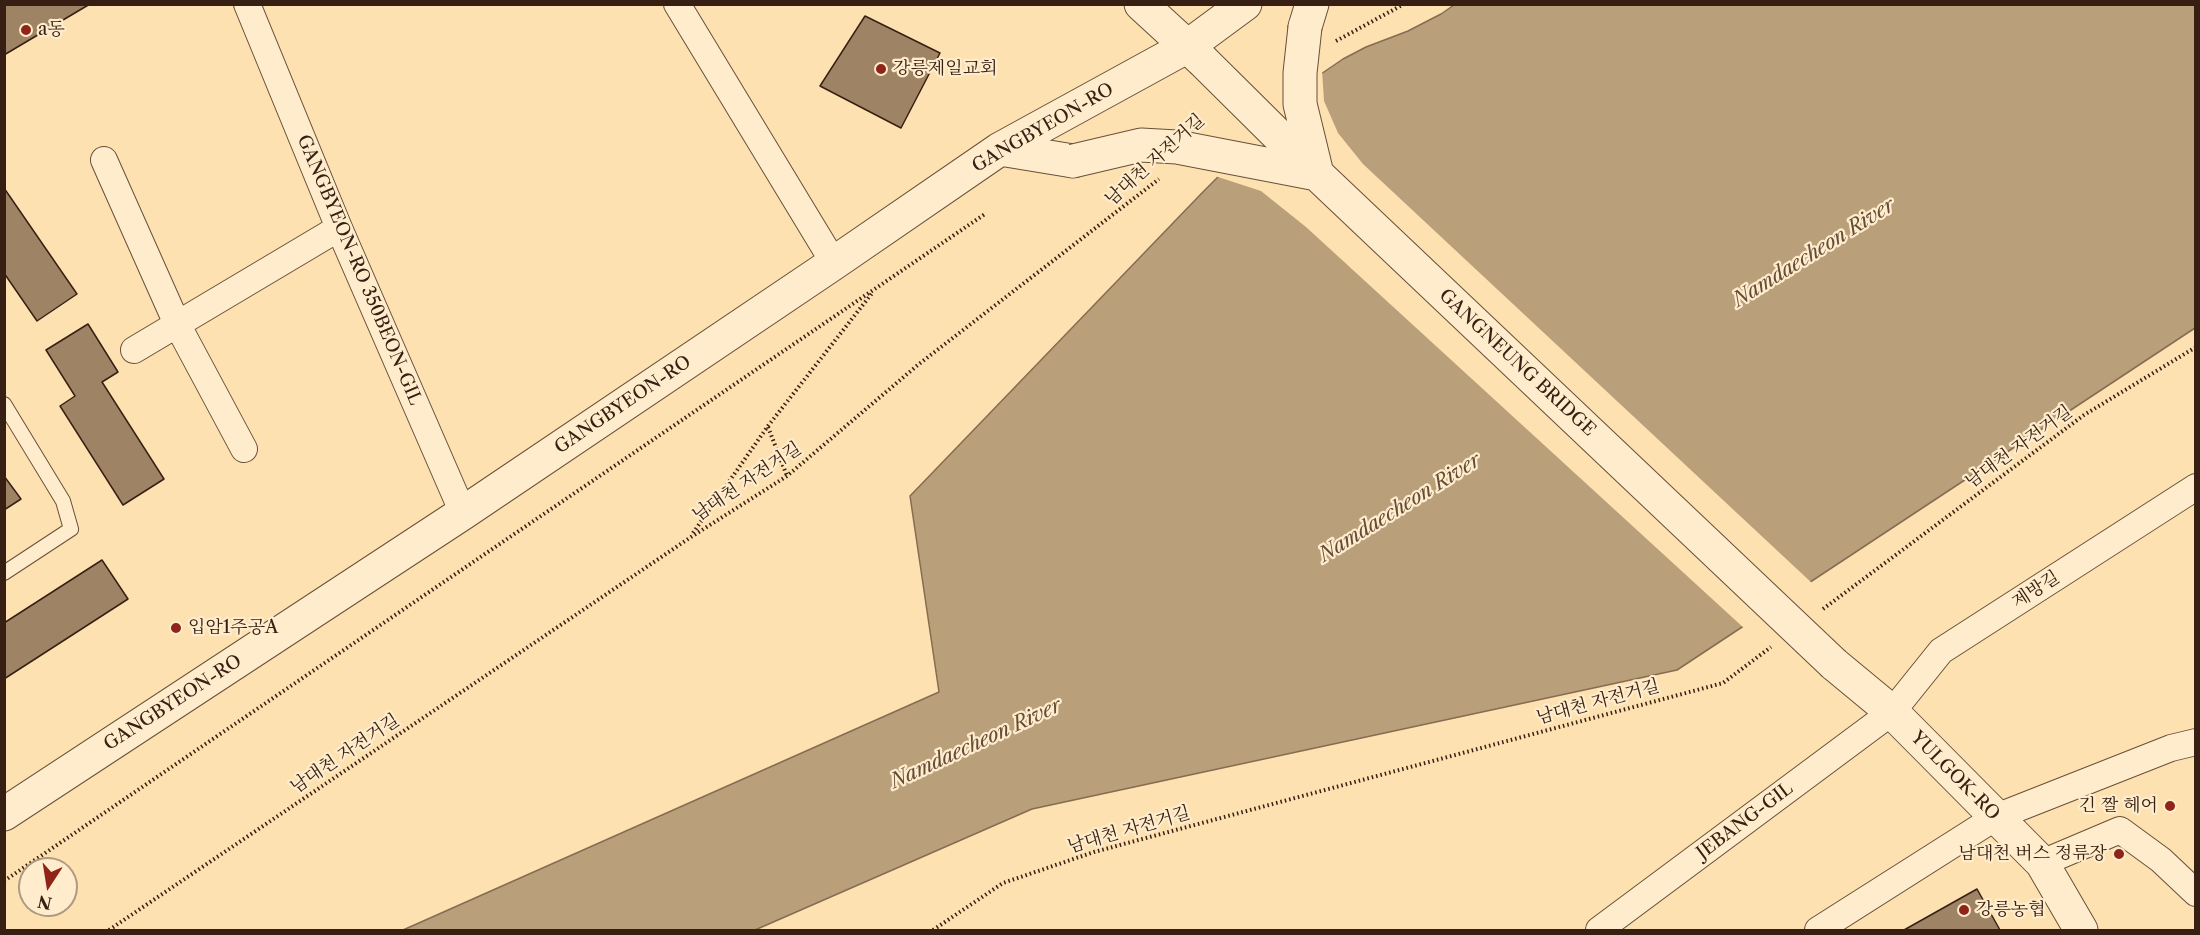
<!DOCTYPE html>
<meta charset="utf-8">
<style>
body{margin:0}
#map{position:relative;width:2200px;height:935px;overflow:hidden;background:#fde1b1;font-family:"Libre Caslon Text",serif}
canvas{display:block}
.frame{position:absolute;inset:0;border:6px solid #372013;pointer-events:none}
.north{position:absolute;left:18px;top:857px;width:60px;height:60px;box-sizing:border-box;background:#feeccc;border:2px solid #ae9a82;border-radius:50%;rotate:192deg;font-size:16px;font-weight:700;line-height:24px;text-align:center;color:#372013}
.north::after{content:'';display:block;margin:auto;width:21px;height:27px;background:#8f2418;clip-path:polygon(50% 0,100% 100%,50% 72%,0 100%)}
</style>
<div id="map">
<canvas width="2200" height="935"></canvas>
<div class="frame"></div>
<div class="north">N</div>
</div>
<script>
const ctx = document.querySelector('canvas').getContext('2d');
ctx.lineJoin = 'round';
function fillPath(path, color) { ctx.fillStyle = color; ctx.fill(path, 'evenodd'); }
const poly = rows => new Path2D(rows.map(r => 'M' + r).join(''));
function trace(path, color, width, dash) { ctx.strokeStyle = color; ctx.lineWidth = width; ctx.lineCap = dash ? 'butt' : 'round'; ctx.setLineDash(dash || []); ctx.stroke(path); }
function drawText(font, color, halo, rows, align = 'center') {
  ctx.font = font + ' "Libre Caslon Text","Noto Serif KR",serif'; ctx.lineWidth = 4.5; ctx.setLineDash([]); ctx.textBaseline = 'middle'; ctx.strokeStyle = halo; ctx.fillStyle = color; for (const [text, x, y, turn = 0] of rows) {
    ctx.save(); ctx.translate(x, y); ctx.rotate((+turn || 0) * Math.PI / 180); ctx.textAlign = isNaN(turn) ? turn : align; if (halo) ctx.strokeText(text, 0, 0); ctx.fillText(text, 0, 0); ctx.restore();
  }
}
const water = poly([
 [1454,5,2195,5,2195,328,1677,670,1032,809,755,930,403,930,939,692,910,496,1200,195,1318,76,1343,59,1366,47,1408,31,1441,14,1454,5]
]);
const pier = poly([
 [1322,70,1324,101,1338,133,1363,164,1813,584,1745,629,1306,227,1261,191,1215,176]
]);
const building = poly([
 [4,4,90,4,4,55,4,4],
 [865,16,940,53,901,128,820,86,865,16],
 [4,188,77,294,37,321,4,273,4,188],
 [88,324,118,372,102,382,164,479,123,505,60,406,75,396,46,350,88,324],
 [4,476,21,499,4,510,4,476],
 [102,560,128,599,4,679,4,623,102,560],
 [1977,889,2000,930,1904,930,1977,889]
]);
const path = poly([
 [1336,41,1404,4],
 [768,427,787,476],
 [693,533,768,426,873,292],
 [1823,609,2084,415,2196,347],
 [4,881,985,214],
 [109,930,691,537,787,476,919,364,1159,179],
 [933,930,1003,883,1094,852,1723,683,1771,647]
]);
const service = poly([
 [4,404,63,501,71,529,4,573]
]);
const minor = poly([
 [247,4,339,228,463,513],
 [677,4,834,263],
 [104,160,177,324,244,449],
 [134,350,339,228],
 [2042,863,2120,830,2161,860,2196,893],
 [1599,930,1892,712,1941,651,2196,487],
 [1818,930,1996,817,2171,748,2196,742]
]);
const tertiary = poly([
 [1141,4,1202,60],
 [1305,27,1312,4],
 [1000,149,1073,161],
 [1834,664,1892,712,2042,863,2081,930],
 [4,814,463,513,834,263,1000,149,1188,46,1245,4]
]);
const tertiaryBridge = poly([
 [1202,60,1317,174,1834,664],
 [1073,161,1141,145,1177,147,1317,174,1300,104,1300,73,1305,27]
]);
const markers = [
 [26,30,6,"#8f2418"],
 [881,69,6,"#8f2418"],
 [176,628,6,"#8f2418"],
 [2170,806,6,"#8f2418"],
 [2119,854,6,"#8f2418"],
 [1964,910,6,"#8f2418"]
];
const poiNames = [
 ["a동",38,30],
 ["강릉제일교회",893,69],
 ["입암1주공A",188,628],
 ["긴 짤 헤어",2158,806,"right"],
 ["남대천 버스 정류장",2107,854,"right"],
 ["강릉농협",1976,910]
];
const streetNames = [
 ["GANGBYEON-RO",1043,128,-30],
 ["남대천 자전거길",1155,160,-42],
 ["GANGBYEON-RO 350BEON-GIL",359,270,67],
 ["GANGNEUNG BRIDGE",1517,363,43],
 ["GANGBYEON-RO",623,405,-34],
 ["남대천 자전거길",2019,447,-36],
 ["남대천 자전거길",747,482,-34],
 ["제방길",2036,590,-33],
 ["남대천 자전거길",1598,702,-15],
 ["GANGBYEON-RO",173,703,-33],
 ["남대천 자전거길",345,754,-34],
 ["YULGOK-RO",1955,776,45],
 ["JEBANG-GIL",1745,821,-37],
 ["남대천 자전거길",1129,830,-16]
];
const waterNames = [
 ["Namdaecheon River",1814,253,-32],
 ["Namdaecheon River",1400,508,-32],
 ["Namdaecheon River",976,744,-25]
];
fillPath(water, '#ba9f7b');
trace(water, '#866c51', 1.5);
fillPath(pier, '#fde1b1');
fillPath(building, '#9e8465');
trace(building, '#372013', 1.5);
trace(service, '#68503a', 16);
trace(minor, '#68503a', 28);
trace(tertiary, '#68503a', 35);
trace(path, '#372013', 4, [1.5, 3]);
trace(service, '#feeccc', 14);
trace(minor, '#feeccc', 26);
trace(tertiary, '#feeccc', 33);
trace(tertiaryBridge, '#68503a', 35, []);
trace(tertiaryBridge, '#feeccc', 33);
for (const [x, y, r, color] of markers) { const dot = new Path2D(); dot.arc(x, y, r, 0, 2 * Math.PI); ctx.fillStyle = color; ctx.fill(dot); trace(dot, '#feeccc', 2); }
drawText('18px', '#372013', '#feeccc', poiNames, 'left');
drawText('18px', '#372013', '#feeccc', streetNames);
drawText('italic 20px', '#654c37', '#feeccc', waterNames);
</script>
